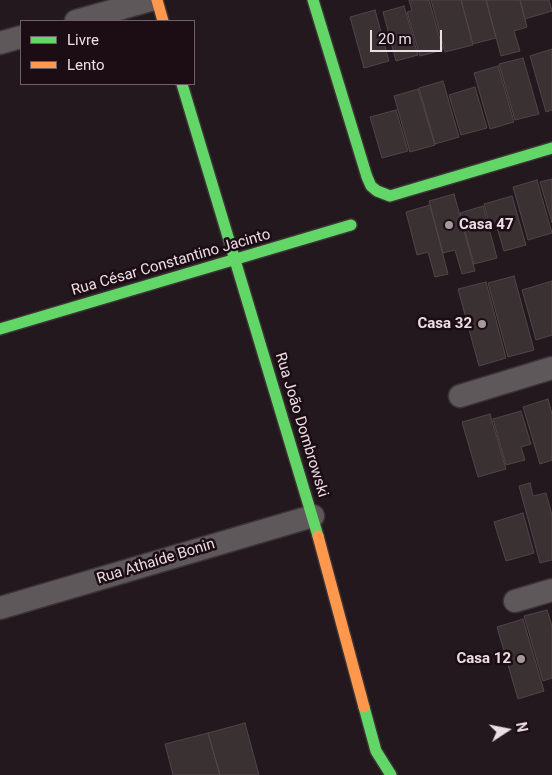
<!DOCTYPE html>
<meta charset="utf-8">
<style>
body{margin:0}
#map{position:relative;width:552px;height:775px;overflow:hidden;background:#22181d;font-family:Roboto,sans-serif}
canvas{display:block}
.legend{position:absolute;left:20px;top:20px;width:175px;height:65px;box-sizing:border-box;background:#1c0c14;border:1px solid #6f6067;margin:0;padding:6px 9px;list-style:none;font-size:15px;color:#ebdee4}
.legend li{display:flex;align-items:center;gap:10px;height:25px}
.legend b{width:25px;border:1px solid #6f6067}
.north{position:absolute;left:482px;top:705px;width:50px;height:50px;-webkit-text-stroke:4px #1c0c14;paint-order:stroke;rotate:79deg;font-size:14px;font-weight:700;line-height:20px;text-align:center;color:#ebdee4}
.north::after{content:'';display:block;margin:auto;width:18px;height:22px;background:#ebdee4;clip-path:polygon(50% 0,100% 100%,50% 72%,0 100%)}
.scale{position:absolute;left:370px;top:30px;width:72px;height:22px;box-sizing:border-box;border:2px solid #ebdee4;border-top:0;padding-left:6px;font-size:15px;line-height:18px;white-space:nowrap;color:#ebdee4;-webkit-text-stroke:4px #1c0c14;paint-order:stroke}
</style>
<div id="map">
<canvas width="552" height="775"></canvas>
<ul class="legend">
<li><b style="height:6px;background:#63d668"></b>Livre</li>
<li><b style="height:6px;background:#ff974d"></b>Lento</li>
</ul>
<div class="north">N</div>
<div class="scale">20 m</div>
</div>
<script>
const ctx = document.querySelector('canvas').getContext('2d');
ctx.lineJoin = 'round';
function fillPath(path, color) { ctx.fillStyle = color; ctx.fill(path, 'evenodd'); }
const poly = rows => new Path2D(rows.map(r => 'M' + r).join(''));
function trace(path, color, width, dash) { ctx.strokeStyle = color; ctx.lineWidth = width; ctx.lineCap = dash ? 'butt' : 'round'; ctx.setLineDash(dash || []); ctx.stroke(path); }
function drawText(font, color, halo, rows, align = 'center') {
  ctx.font = font + ' Roboto,sans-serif'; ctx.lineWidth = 5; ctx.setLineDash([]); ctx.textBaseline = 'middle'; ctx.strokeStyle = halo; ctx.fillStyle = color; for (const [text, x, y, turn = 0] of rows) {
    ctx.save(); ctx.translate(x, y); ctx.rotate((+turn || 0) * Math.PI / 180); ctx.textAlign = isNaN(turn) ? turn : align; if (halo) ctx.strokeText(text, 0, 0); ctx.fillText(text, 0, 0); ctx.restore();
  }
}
const building = poly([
 [409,0,429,0,443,50,420,56,407,12,412,11,409,0],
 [431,0,461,0,473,45,445,52,431,0],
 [461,0,486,0,496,38,473,44,461,0],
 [486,0,520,0,527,27,514,31,520,51,501,56,486,0],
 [520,0,549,0,552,11,525,19,520,0],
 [404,6,418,55,396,61,383,12,404,6],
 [375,10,389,61,364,68,350,17,375,10],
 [552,49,552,110,546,112,530,56,552,49],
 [523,58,539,114,515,120,499,64,523,58],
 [498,66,514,122,490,129,474,73,498,66],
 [443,81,459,137,435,144,419,88,443,81],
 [475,87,487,128,461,135,449,95,475,87],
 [418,89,435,145,410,152,394,96,418,89],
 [396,110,408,151,382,158,370,117,396,110],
 [552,179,552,223,540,182,552,179],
 [537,180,552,233,528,240,513,187,537,180],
 [454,194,475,271,462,274,455,250,443,253,429,201,454,194],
 [512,196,526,245,504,251,496,224,490,226,484,204,512,196],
 [430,205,448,274,435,277,428,252,417,255,406,212,430,205],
 [483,206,497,258,474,264,460,213,483,206],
 [514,276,534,350,508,357,488,283,514,276],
 [552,281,552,335,536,340,522,290,552,281],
 [486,282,506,358,479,366,458,289,486,282],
 [548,399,552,414,552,460,540,464,523,407,548,399],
 [521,411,531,444,521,447,525,460,506,465,493,419,521,411],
 [490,414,506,469,478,477,462,422,490,414],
 [530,483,533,496,546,493,552,515,552,560,540,563,519,486,530,483],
 [523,513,534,553,506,561,494,522,523,513],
 [547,610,552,626,552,678,543,681,524,616,547,610],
 [523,619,544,691,518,699,497,627,523,619],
 [245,723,259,775,220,775,208,733,245,723],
 [208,733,220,775,173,775,165,744,208,733]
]);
const street = poly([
 [76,21,151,0],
 [0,43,21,37],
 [460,396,552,368],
 [515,601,552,590],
 [0,608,313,516]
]);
const fast = poly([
 [313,0,367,177,371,186,377,191,390,196,552,148],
 [182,84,318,536],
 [0,329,351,225],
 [364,707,376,751,391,775]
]);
const slow = poly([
 [157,0,163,21],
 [318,536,364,707]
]);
const markers = [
 [449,225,5,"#a5999e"],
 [482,324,5,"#a5999e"],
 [521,659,5,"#a5999e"]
];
const poiNames = [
 ["Casa 47",459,225,"left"],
 ["Casa 32",472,324],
 ["Casa 12",511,659]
];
const streetNames = [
 ["Rua César Constantino Jacinto",171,263,-16],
 ["Rua João Dombrowski",301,425,73],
 ["Rua Athaíde Bonin",156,562,-17]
];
fillPath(building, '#3a3133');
trace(building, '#504649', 1);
trace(street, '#3c3337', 25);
trace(fast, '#3c3337', 14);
trace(slow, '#3c3337', 14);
trace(street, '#5f585b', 22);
trace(fast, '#63d668', 11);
trace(slow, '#ff974d', 11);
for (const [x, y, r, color] of markers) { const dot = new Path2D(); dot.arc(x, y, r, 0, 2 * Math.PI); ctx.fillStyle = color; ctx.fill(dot); trace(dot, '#1c0c14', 2); }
drawText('bold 15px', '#ebdee4', '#1c0c14', poiNames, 'right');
drawText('15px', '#ebdee4', '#1c0c14', streetNames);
</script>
